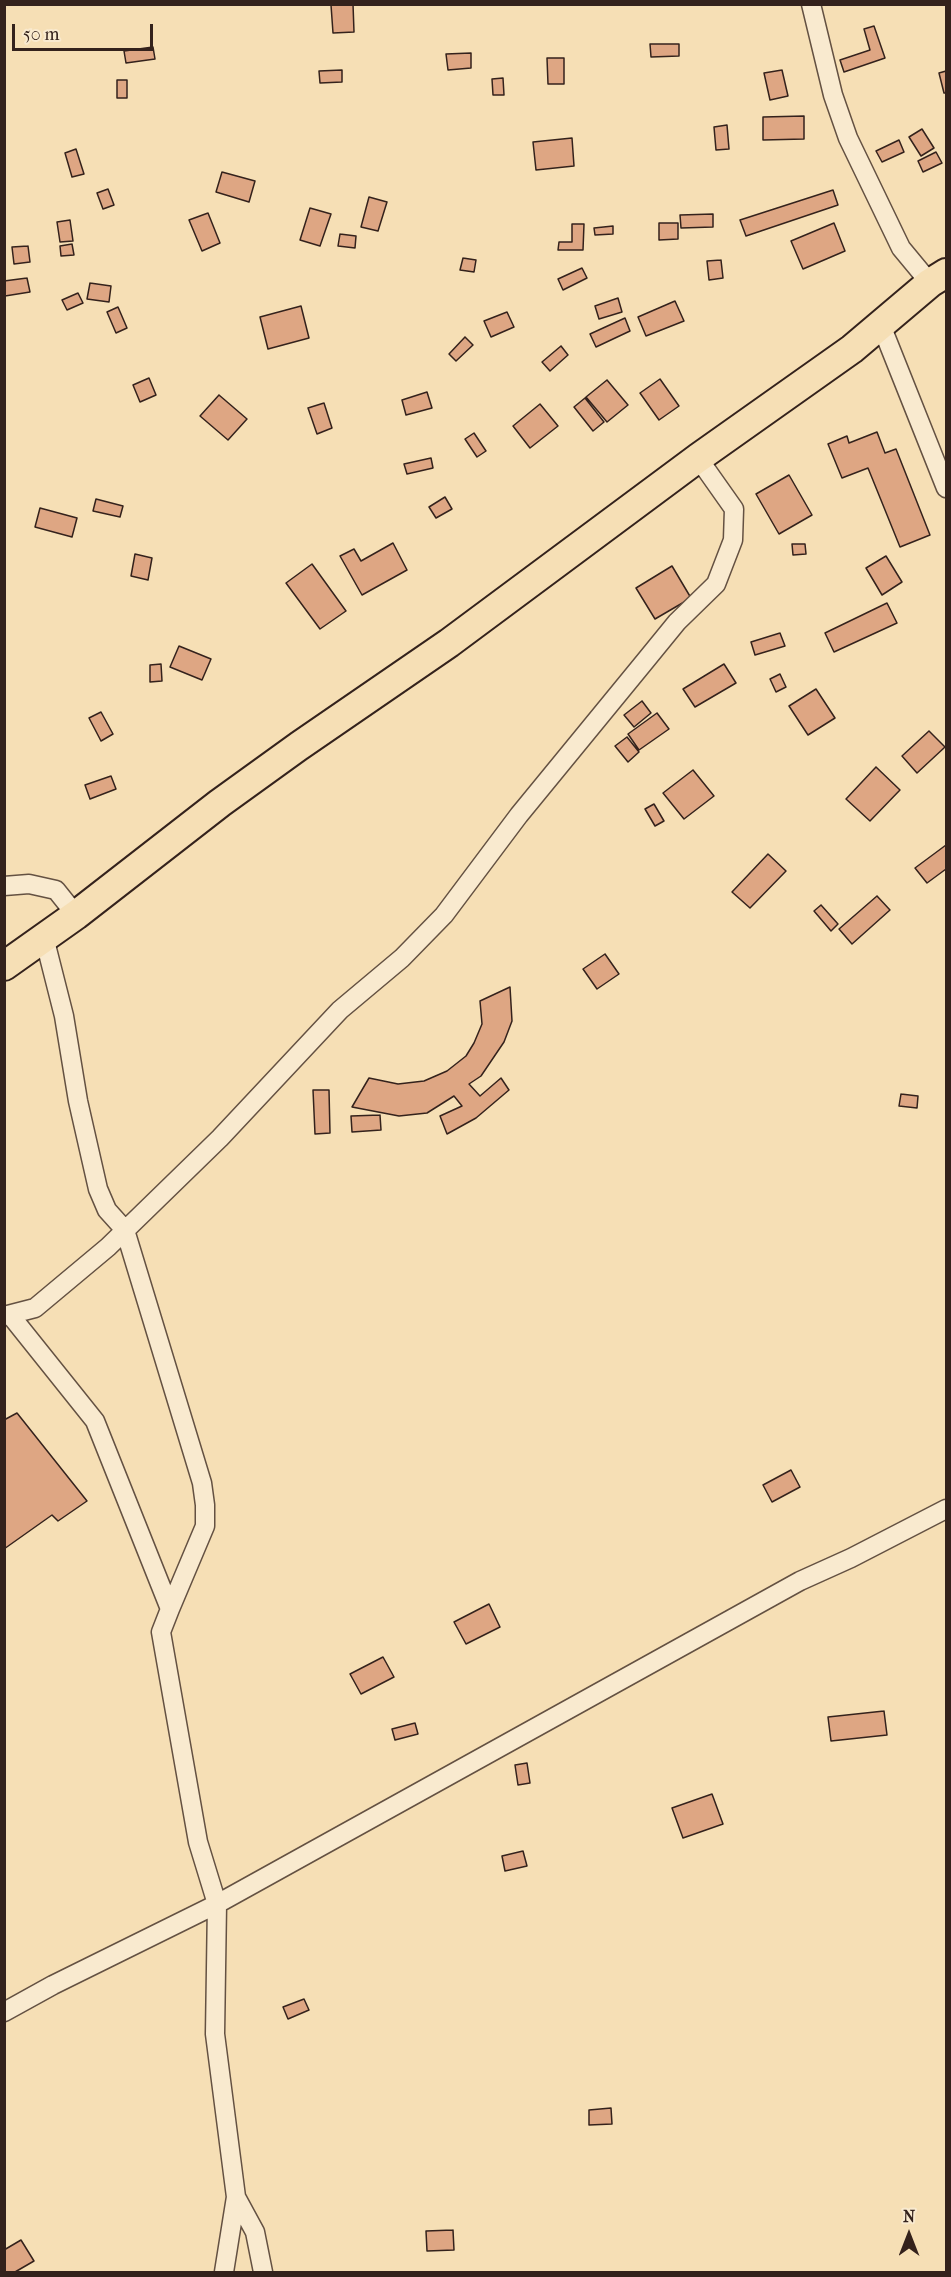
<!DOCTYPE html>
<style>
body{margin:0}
#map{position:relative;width:951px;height:2277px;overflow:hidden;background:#f6dfb5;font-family:"IM FELL French Canon",serif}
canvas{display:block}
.frame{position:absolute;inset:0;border:6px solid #34221c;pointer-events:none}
.north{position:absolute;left:879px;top:2205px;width:60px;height:60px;-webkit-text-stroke:4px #f9eacf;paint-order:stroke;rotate:0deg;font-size:16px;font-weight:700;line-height:24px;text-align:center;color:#34221c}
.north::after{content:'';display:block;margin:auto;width:21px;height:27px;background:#34221c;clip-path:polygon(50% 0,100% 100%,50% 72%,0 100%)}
.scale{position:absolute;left:12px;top:24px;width:141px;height:27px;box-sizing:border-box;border:3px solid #34221c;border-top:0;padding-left:8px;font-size:18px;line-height:21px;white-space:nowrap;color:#34221c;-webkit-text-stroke:4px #f9eacf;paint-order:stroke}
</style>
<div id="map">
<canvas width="951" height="2277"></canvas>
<div class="frame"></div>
<div class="north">N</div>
<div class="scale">50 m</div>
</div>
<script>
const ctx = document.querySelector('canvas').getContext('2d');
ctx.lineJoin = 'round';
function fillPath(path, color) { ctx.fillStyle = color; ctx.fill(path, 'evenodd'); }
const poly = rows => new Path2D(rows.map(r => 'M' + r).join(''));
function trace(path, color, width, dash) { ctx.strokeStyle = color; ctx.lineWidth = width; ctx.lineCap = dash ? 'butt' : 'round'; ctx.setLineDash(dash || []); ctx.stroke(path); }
const building = poly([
 [353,4,354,32,333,33,331,5,353,4],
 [874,26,885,58,844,72,840,60,870,50,864,29,874,26],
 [650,44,679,44,679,56,651,57,650,44],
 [153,47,155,59,126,63,124,51,153,47],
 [471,53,471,68,448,70,446,54,471,53],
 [547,58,564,58,564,84,548,84,547,58],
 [342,70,342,82,320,83,319,71,342,70],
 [782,70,788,96,770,100,764,73,782,70],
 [946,71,946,93,944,93,939,73,946,71],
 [503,78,504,95,493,95,492,79,503,78],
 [117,80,127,80,127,98,117,98,117,80],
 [804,116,804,139,763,140,763,117,804,116],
 [727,125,729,149,716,150,714,127,727,125],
 [922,129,934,148,921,156,909,137,922,129],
 [572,138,574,166,536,170,533,142,572,138],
 [899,140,904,152,882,162,876,151,899,140],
 [76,149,84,174,72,177,65,153,76,149],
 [936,152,942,163,923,172,918,161,936,152],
 [222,172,255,181,249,202,216,192,222,172],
 [108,189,114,205,103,209,97,193,108,189],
 [833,190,838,205,746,236,740,220,833,190],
 [369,197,387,202,378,231,361,227,369,197],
 [310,208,331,214,320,246,300,240,310,208],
 [208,213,220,243,202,251,189,220,208,213],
 [713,214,713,227,681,228,680,215,713,214],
 [70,220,73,241,60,242,57,222,70,220],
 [659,223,678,223,678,239,659,240,659,223],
 [834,223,845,251,803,269,791,241,834,223],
 [572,224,584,224,583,250,558,250,559,242,572,242,572,224],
 [613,226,613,234,595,235,594,228,613,226],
 [340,234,356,236,355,248,338,246,340,234],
 [72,244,74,255,61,256,60,246,72,244],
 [28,246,30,262,14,264,12,247,28,246],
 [463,258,476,260,474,272,460,270,463,258],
 [721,260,723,278,709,280,707,261,721,260],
 [582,268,587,278,563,290,558,279,582,268],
 [27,278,30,292,5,296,4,281,27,278],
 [90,283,111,286,109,302,87,299,90,283],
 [78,293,83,303,67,310,62,300,78,293],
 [618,298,622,312,599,319,595,306,618,298],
 [675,301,684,321,646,336,638,317,675,301],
 [301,306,309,338,268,349,260,317,301,306],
 [118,307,127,328,116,333,107,312,118,307],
 [507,312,514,327,491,337,484,321,507,312],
 [625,318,630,331,596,347,590,334,625,318],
 [465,337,473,345,456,361,449,354,465,337],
 [561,346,568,355,550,371,542,362,561,346],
 [149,378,156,395,140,402,133,385,149,378],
 [660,379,679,406,659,420,640,393,660,379],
 [607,380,628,405,607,422,586,397,607,380],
 [427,392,432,408,406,415,402,400,427,392],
 [219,395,247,419,228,440,200,416,219,395],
 [585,398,604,422,593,431,574,407,585,398],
 [324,403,332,428,317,434,308,408,324,403],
 [540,404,558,426,530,448,513,426,540,404],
 [877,432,885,453,896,449,930,535,900,547,868,468,842,478,828,444,847,436,849,443,877,432],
 [474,433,486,451,477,457,465,439,474,433],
 [431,458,433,468,407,474,404,464,431,458],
 [789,475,812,515,779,534,756,494,789,475],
 [445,497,452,509,436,518,429,507,445,497],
 [96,499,123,506,120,517,93,511,96,499],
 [40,508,77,518,72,537,35,527,40,508],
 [393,543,407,570,362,595,340,556,354,549,361,561,393,543],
 [792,544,805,544,806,554,793,555,792,544],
 [135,554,152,558,148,580,131,576,135,554],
 [886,556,902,582,882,595,866,568,886,556],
 [312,564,346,611,320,629,286,583,312,564],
 [672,566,691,598,655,619,636,588,672,566],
 [887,603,897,623,834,652,825,633,887,603],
 [780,633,785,646,755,655,751,642,780,633],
 [179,646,211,659,202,680,170,667,179,646],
 [161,664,162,681,150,682,150,665,161,664],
 [724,664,736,683,695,707,683,689,724,664],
 [780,674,786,687,776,692,770,679,780,674],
 [816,689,835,718,808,735,789,706,816,689],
 [642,701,651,713,634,727,624,715,642,701],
 [101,712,113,734,101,741,89,718,101,712],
 [657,713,669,729,639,750,628,734,657,713],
 [929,731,945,747,917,773,902,756,929,731],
 [627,737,639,752,628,762,615,746,627,737],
 [876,767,900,790,870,821,846,799,876,767],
 [693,770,714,796,684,819,663,793,693,770],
 [111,776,116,789,90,799,85,785,111,776],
 [654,804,664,821,655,826,645,809,654,804],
 [946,845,946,869,927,883,915,868,946,845],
 [768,854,786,871,750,908,732,892,768,854],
 [877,896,890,910,852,944,839,929,877,896],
 [821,905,838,924,831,931,814,911,821,905],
 [605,954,619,974,597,989,583,969,605,954],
 [510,987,512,1021,504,1042,481,1076,469,1084,480,1096,501,1078,509,1090,476,1118,447,1134,440,1116,462,1106,454,1096,427,1113,399,1116,352,1107,369,1078,398,1084,424,1081,447,1071,466,1056,474,1043,482,1024,480,1001,510,987],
 [313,1090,329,1090,330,1133,315,1134,313,1090],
 [901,1094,918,1096,917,1108,899,1106,901,1094],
 [380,1115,381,1130,352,1132,351,1116,380,1115],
 [17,1413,87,1501,58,1521,52,1515,4,1549,4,1420,17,1413],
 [791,1470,800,1487,772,1502,763,1485,791,1470],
 [489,1604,500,1627,466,1644,454,1622,489,1604],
 [383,1657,394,1677,361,1694,350,1674,383,1657],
 [884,1711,887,1735,831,1741,828,1717,884,1711],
 [415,1723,418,1734,395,1740,392,1729,415,1723],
 [527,1763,530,1783,518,1785,515,1765,527,1763],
 [712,1794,723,1824,683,1838,672,1808,712,1794],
 [523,1851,527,1866,505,1871,502,1856,523,1851],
 [304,1999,309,2010,288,2019,283,2007,304,1999],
 [611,2108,612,2124,589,2125,589,2110,611,2108],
 [453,2230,454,2250,427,2251,426,2231,453,2230],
 [21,2240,34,2261,15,2272,4,2272,4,2250,21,2240]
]);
const street = poly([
 [811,4,833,95,848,138,901,248,930,283],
 [881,325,946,488],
 [4,886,29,884,56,890,76,915],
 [44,937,64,1016,78,1101,98,1189,107,1210,125,1230,202,1483,205,1505,205,1526,170,1609],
 [4,1316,35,1308,108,1247,220,1138,340,1010,402,958,444,915,519,815,646,660,677,622,716,584,733,540,734,509,698,458],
 [11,1316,95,1421,170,1609,161,1632,198,1842,217,1904,215,2034,236,2197,224,2272],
 [4,2012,53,1985,217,1904,800,1581,851,1558,946,1509],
 [236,2197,255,2232,263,2272]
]);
const primary = poly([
 [4,966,76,915,220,803,299,746,449,643,698,458,852,349,930,283,946,273]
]);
fillPath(building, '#dea683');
trace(building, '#34221c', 1.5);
trace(street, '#645142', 21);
trace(primary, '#34221c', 32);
trace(street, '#f9eacf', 18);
trace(primary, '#f6dfb5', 28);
</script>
